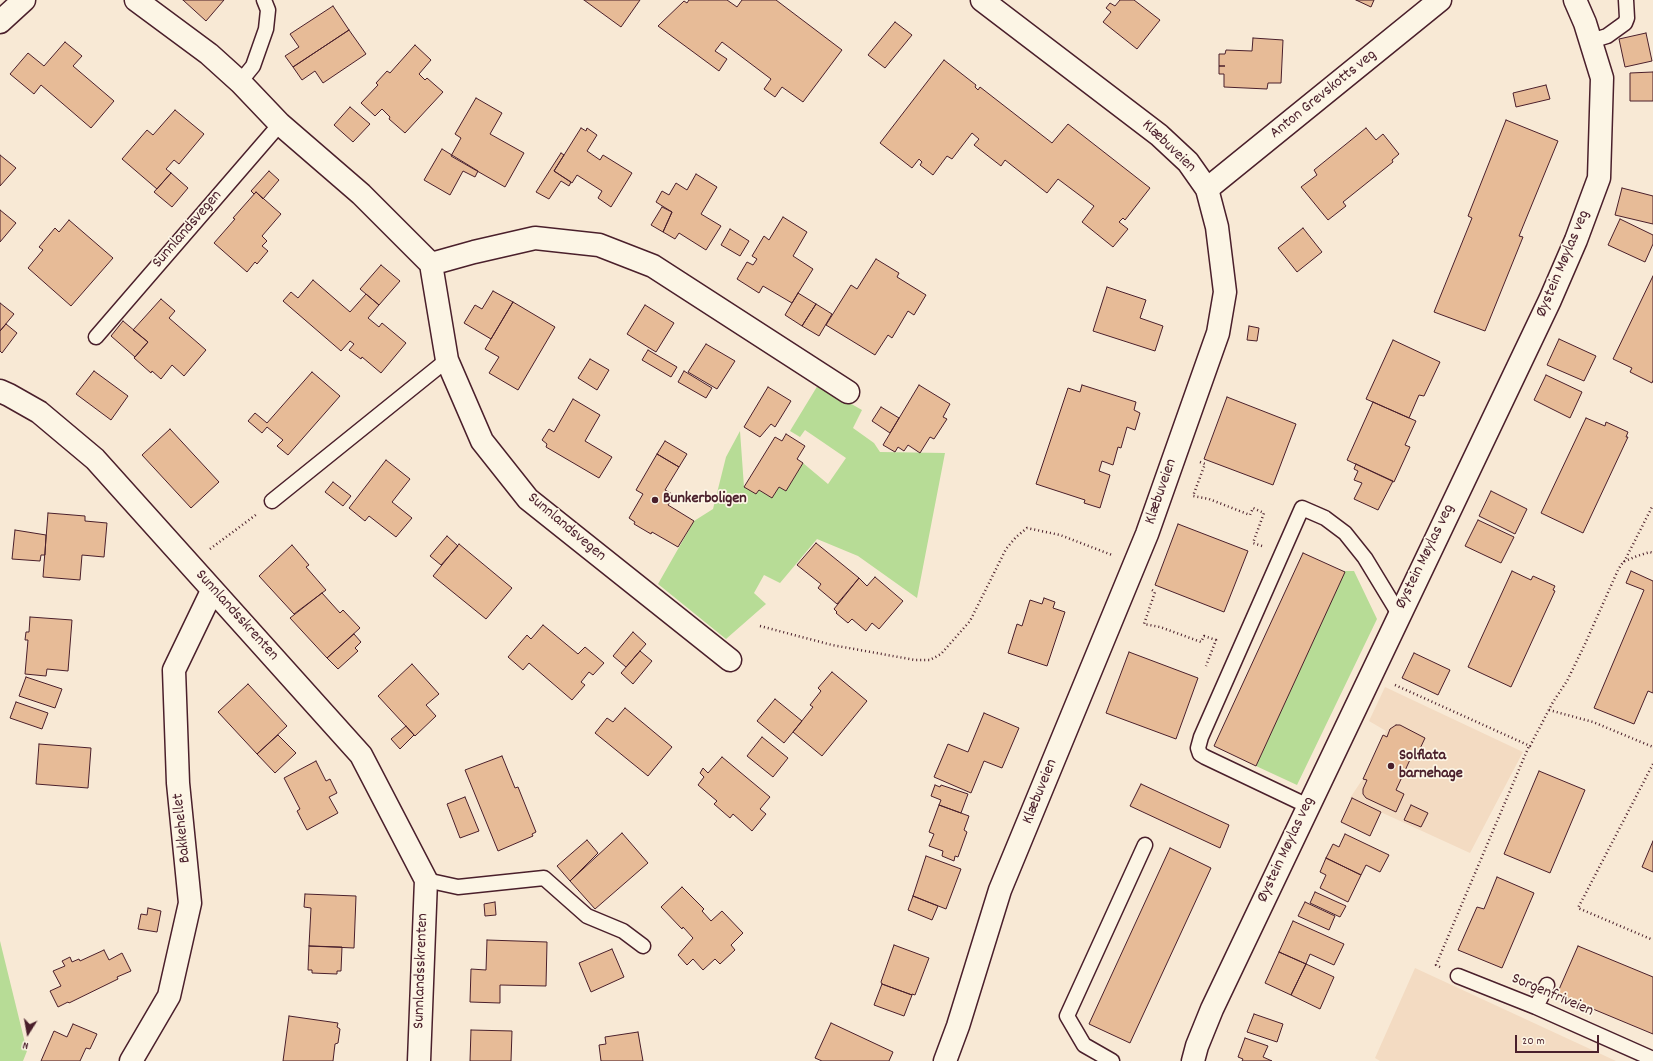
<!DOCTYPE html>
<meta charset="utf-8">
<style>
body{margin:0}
#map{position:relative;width:1653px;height:1061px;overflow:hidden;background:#f8e9d5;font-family:Dekko,sans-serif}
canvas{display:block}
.north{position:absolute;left:8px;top:1013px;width:40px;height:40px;-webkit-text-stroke:3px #fcf5e5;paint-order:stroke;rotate:191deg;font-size:11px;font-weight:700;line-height:16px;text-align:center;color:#4a1f2b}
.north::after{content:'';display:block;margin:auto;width:14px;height:18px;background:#4a1f2b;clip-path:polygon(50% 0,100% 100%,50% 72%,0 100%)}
.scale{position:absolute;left:1515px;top:1035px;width:84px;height:18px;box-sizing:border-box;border:2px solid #4a1f2b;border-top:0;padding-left:5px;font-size:12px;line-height:14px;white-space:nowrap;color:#4a1f2b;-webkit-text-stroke:3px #fcf5e5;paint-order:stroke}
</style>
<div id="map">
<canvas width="1653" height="1061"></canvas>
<div class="north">N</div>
<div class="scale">20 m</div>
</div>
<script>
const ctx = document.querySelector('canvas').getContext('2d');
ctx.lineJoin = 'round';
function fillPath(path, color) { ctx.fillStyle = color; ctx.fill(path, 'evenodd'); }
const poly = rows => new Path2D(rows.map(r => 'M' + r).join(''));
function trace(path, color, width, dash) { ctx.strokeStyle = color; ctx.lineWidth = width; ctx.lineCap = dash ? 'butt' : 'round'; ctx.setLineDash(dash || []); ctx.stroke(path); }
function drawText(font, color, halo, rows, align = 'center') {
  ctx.font = font + ' Dekko,sans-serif'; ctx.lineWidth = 3.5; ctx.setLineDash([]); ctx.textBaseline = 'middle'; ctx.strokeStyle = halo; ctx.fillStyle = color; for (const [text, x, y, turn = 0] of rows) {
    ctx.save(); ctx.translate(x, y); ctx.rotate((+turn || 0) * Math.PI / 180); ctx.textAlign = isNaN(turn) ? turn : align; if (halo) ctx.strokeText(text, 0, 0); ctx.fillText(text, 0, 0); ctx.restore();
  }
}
const built = poly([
 [1385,687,1523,752,1470,853,1350,798,1364,777,1386,731,1369,721],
 [1415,968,1616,1061,1380,1061,1375,1058]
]);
const green = poly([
 [818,385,862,410,853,428,874,443,880,452,945,453,917,598,858,556,817,539,780,583,764,575,754,593,766,604,726,639,658,584,694,521,713,509,726,457,740,431,744,487,759,490,772,498,779,487,786,491,803,463,828,484,846,458,805,430,800,437,790,431],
 [1344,571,1354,571,1377,619,1297,785,1256,766],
 [0,941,27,1051,23,1061,0,1061]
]);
const building = poly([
 [183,0,224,0,206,21,183,0],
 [584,0,640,0,621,27,584,0],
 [689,0,727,0,737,7,742,0,776,0,842,50,803,102,782,87,775,97,764,89,771,79,722,42,715,51,727,59,719,71,658,26,684,1,687,3,689,0],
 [1120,0,1134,0,1160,20,1137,49,1103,22,1111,12,1106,8,1110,3,1115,6,1120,0],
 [1356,0,1374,0,1371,7,1356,0],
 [333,6,349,30,293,67,285,56,299,47,290,34,333,6],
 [895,22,912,35,885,68,868,55,895,22],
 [349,30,366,54,323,83,315,71,302,80,293,67,349,30],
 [1646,33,1652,61,1625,67,1619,39,1646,33],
 [1253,38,1283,40,1281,83,1268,83,1267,89,1224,87,1224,74,1219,74,1219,66,1225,66,1219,66,1219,54,1225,54,1226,50,1252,51,1253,38],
 [65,42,82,56,73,66,114,101,91,128,41,85,34,94,10,74,28,53,44,66,65,42],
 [415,45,431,60,419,74,425,80,427,78,443,92,405,133,389,119,390,117,382,109,375,116,361,103,378,85,376,83,387,71,390,73,415,45],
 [944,60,976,85,975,87,978,90,980,87,1052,143,1068,124,1150,188,1125,220,1123,218,1119,222,1128,229,1113,247,1082,222,1094,206,1058,179,1047,193,1005,160,1001,166,974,145,979,139,972,133,952,159,947,156,933,175,920,165,922,162,919,159,912,168,880,143,944,60],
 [1653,72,1653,101,1630,101,1630,73,1653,72],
 [1546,85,1550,99,1516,107,1513,93,1546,85],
 [476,98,502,113,490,134,524,153,505,187,451,156,461,138,455,134,476,98],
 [350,107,370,124,353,142,334,125,350,107],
 [175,110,204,134,179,164,174,160,166,169,171,173,157,189,122,159,147,130,153,135,175,110],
 [1506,120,1558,141,1519,236,1523,237,1485,331,1434,312,1472,218,1468,216,1506,120],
 [581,128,586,131,587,128,597,135,587,151,600,160,603,155,632,173,611,207,598,198,602,191,577,175,572,183,554,171,581,128],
 [1366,128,1376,140,1383,134,1399,154,1392,160,1393,162,1343,202,1346,206,1328,220,1301,187,1317,175,1314,170,1366,128],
 [442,149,478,171,475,177,463,171,450,195,424,180,442,149],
 [561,153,564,155,554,171,571,182,569,186,561,181,549,199,536,192,561,153],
 [0,155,16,168,0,186,0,155],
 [269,171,279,180,263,199,256,192,254,194,251,191,269,171],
 [171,173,188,188,172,207,154,192,171,173],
 [696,174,717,187,701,214,721,226,706,250,679,233,675,239,663,232,672,212,656,202,662,191,669,195,676,183,687,190,696,174],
 [1622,188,1653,196,1653,224,1615,215,1622,188],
 [256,192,281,214,262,236,267,241,262,246,268,251,257,264,255,262,247,272,214,243,235,219,233,218,256,192],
 [662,207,672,212,663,232,651,225,662,207],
 [0,210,16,223,0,242,0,210],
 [783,217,807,232,793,256,813,269,792,303,763,286,759,293,737,279,747,262,753,265,757,259,752,256,764,236,769,240,783,217],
 [1620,219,1653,235,1653,244,1645,262,1608,245,1620,219],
 [69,220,113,258,71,306,28,268,43,250,39,247,55,228,59,232,69,220],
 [1303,228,1322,252,1297,272,1278,248,1303,228],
 [730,229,749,241,740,256,721,245,730,229],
 [876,259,899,273,897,277,926,295,914,315,908,311,892,338,888,335,875,355,826,325,851,285,857,289,876,259],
 [381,265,400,281,379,305,360,289,381,265],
 [1653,276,1653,380,1652,383,1630,372,1632,368,1613,359,1653,276],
 [313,280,350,312,366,294,379,305,368,318,379,327,382,323,406,343,381,373,362,357,361,359,349,350,354,344,350,341,341,351,283,301,291,292,298,298,313,280],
 [1107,287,1146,300,1140,318,1163,326,1155,351,1093,331,1107,287],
 [493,291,513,302,491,339,464,323,475,305,482,309,493,291],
 [798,293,816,304,802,326,785,315,798,293],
 [161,299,175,311,169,318,206,350,184,376,172,365,161,379,152,371,151,373,134,358,148,342,133,330,161,299],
 [513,302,555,327,518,390,489,373,499,357,485,349,513,302],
 [0,303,14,314,0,331,0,303],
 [816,304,832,314,819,336,802,326,816,304],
 [645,305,674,323,656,352,627,334,645,305],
 [123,321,148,342,135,357,111,336,123,321],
 [6,324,17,333,2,353,0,351,0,331,6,324],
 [1249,326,1259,328,1257,341,1247,340,1249,326],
 [1559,339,1596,356,1584,381,1547,365,1559,339],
 [1393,340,1440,362,1424,396,1419,395,1409,418,1366,399,1393,340],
 [706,344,735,361,717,389,688,372,706,344],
 [648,350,677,367,671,377,642,360,648,350],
 [590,359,609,370,597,390,578,378,590,359],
 [94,371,128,396,111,420,76,394,94,371],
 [684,371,712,388,706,398,678,382,684,371],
 [312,372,340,396,288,455,277,446,283,440,267,427,262,433,248,421,255,413,267,423,312,372],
 [1546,375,1582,392,1570,418,1534,400,1546,375],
 [919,385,950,404,943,417,947,419,934,439,930,437,920,453,908,445,904,451,898,447,895,452,883,445,919,385],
 [1082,385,1136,402,1134,410,1140,413,1135,430,1127,427,1121,448,1118,447,1113,465,1102,461,1099,471,1110,475,1100,508,1084,503,1085,500,1036,484,1068,388,1080,392,1082,385],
 [768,387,791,401,775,427,771,424,760,437,744,427,768,387],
 [1227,397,1296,424,1273,485,1204,459,1227,397],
 [573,399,600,415,585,441,612,457,599,478,546,447,547,444,542,440,549,429,554,432,573,399],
 [1373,402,1416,421,1405,445,1410,447,1394,482,1347,460,1373,402],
 [881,407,899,418,890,433,872,421,881,407],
 [1586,418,1605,426,1606,422,1628,432,1626,437,1628,437,1583,533,1541,513,1586,418],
 [170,429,219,482,191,508,142,455,170,429],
 [786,434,805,446,797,459,803,463,786,491,779,487,772,498,759,490,756,494,744,487,775,437,782,441,786,434],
 [665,441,687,454,679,467,657,454,665,441],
 [657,454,679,467,665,490,674,495,668,505,694,521,678,547,652,532,651,534,634,524,635,522,629,518,643,494,636,490,657,454],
 [386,460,410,479,392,502,412,518,396,537,369,516,365,521,349,508,386,460],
 [1356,464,1393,481,1378,510,1354,499,1362,483,1354,480,1358,471,1354,469,1356,464],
 [333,482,351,496,343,506,325,492,333,482],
 [1491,491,1527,509,1515,534,1479,516,1491,491],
 [48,513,85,516,85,521,107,523,104,557,82,555,80,580,43,577,48,513],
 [1478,520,1514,537,1501,563,1465,546,1478,520],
 [1178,524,1248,551,1224,612,1155,585,1178,524],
 [15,530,46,535,45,555,41,555,40,561,12,559,15,530],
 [447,536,458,546,441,565,430,556,447,536],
 [816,543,859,578,837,604,818,588,821,584,797,565,816,543],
 [459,544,512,588,486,619,433,576,459,544],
 [292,545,309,565,306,567,326,590,294,614,259,576,292,545],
 [1303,553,1345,572,1256,766,1214,746,1303,553],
 [1512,571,1531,580,1533,576,1555,586,1553,590,1555,591,1511,687,1468,667,1512,571],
 [1631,571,1653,581,1653,693,1648,691,1634,724,1594,708,1644,590,1626,583,1631,571],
 [875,577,903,601,879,629,872,623,866,631,852,619,848,623,836,613,837,612,834,609,859,578,867,586,875,577],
 [322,593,340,613,343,610,360,628,327,658,290,618,322,593],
 [1044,598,1055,602,1053,608,1065,612,1047,666,1008,653,1017,624,1022,626,1030,600,1042,604,1044,598],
 [30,617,72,620,68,671,47,669,46,676,25,674,28,640,25,640,26,632,29,632,30,617],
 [543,625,578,654,585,647,604,663,593,675,589,672,581,682,585,685,572,700,529,663,523,670,508,657,527,635,531,639,543,625],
 [633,632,646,644,626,667,613,656,633,632],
 [354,634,361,642,355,648,358,651,338,669,327,658,354,634],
 [640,651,652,661,633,684,621,673,640,651],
 [1129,652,1198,678,1176,739,1106,713,1129,652],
 [1414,653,1450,670,1438,695,1402,678,1414,653],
 [412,664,439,694,426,705,436,716,415,736,378,696,412,664],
 [832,672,867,701,822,756,793,732,813,707,810,705,821,691,818,688,832,672],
 [26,677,62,689,55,708,19,696,26,677],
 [248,684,287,726,257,754,218,712,248,684],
 [775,699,802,721,784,743,757,721,775,699],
 [16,702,48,713,42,729,10,718,16,702],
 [625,708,672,747,648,776,595,733,607,718,613,722,625,708],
 [984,713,1019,728,1002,768,984,761,971,793,934,777,948,744,968,752,984,713],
 [1396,725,1400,725,1425,738,1418,753,1414,751,1396,790,1404,794,1396,812,1366,798,1363,794,1363,789,1367,780,1363,779,1383,735,1387,737,1390,729,1396,725],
 [406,726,414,735,400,749,391,739,406,726],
 [278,735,296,753,275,773,257,754,278,735],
 [762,737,788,758,773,777,747,756,762,737],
 [39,744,91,748,88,788,36,784,39,744],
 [502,756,515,788,518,787,536,832,532,834,533,836,498,851,465,770,502,756],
 [722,757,770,797,760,809,766,814,752,831,733,814,730,818,714,804,717,801,698,785,704,777,700,773,703,768,708,773,722,757],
 [316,761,326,781,330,779,337,793,329,797,338,813,307,830,297,811,300,809,284,778,316,761],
 [1539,771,1585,790,1550,873,1504,854,1539,771],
 [1141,784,1229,825,1220,848,1130,806,1141,784],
 [935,785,940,787,941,785,968,794,961,813,939,805,941,800,931,796,935,785],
 [465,797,479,831,460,838,447,804,465,797],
 [1352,798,1381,812,1370,836,1341,822,1352,798],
 [939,805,969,816,964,830,967,832,958,857,955,856,954,861,942,856,943,851,929,846,934,834,929,832,939,805],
 [1411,805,1428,813,1421,827,1404,820,1411,805],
 [622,833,648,863,595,909,570,881,622,833],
 [1345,834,1389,855,1380,872,1366,865,1361,875,1326,858,1333,844,1339,847,1345,834],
 [587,840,598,853,570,881,557,866,587,840],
 [1653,841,1653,872,1642,867,1653,841],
 [1170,848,1211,868,1130,1043,1089,1024,1170,848],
 [926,856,961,869,946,909,913,896,926,856],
 [1326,858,1361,875,1348,902,1320,888,1326,875,1320,872,1326,858],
 [1497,877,1534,893,1502,968,1458,950,1477,907,1484,909,1497,877],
 [682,887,704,909,702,911,711,921,722,911,743,933,731,945,735,950,720,964,715,959,703,970,693,959,687,965,678,955,693,938,683,927,682,929,661,907,682,887],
 [1315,892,1346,906,1340,917,1310,903,1315,892],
 [305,894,356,896,354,948,309,946,311,908,304,907,305,894],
 [913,896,938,906,932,920,908,910,913,896],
 [495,902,496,915,485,916,484,904,495,902],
 [1305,902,1335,916,1329,930,1298,916,1305,902],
 [148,908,161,911,157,932,138,929,141,914,147,915,148,908],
 [1293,921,1344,944,1334,965,1310,954,1306,964,1279,952,1293,921],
 [487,940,547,942,546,986,500,985,500,1003,470,1002,471,969,486,970,487,940],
 [894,945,929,958,915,995,912,994,912,995,882,984,881,982,894,945],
 [309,946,342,947,341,971,337,971,337,974,312,973,312,970,308,970,309,946],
 [1578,946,1653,977,1653,1034,1557,994,1578,946],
 [612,949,624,977,591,992,579,963,612,949],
 [104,950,109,960,122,953,131,971,117,977,118,979,69,1003,68,1002,58,1007,50,991,61,986,53,971,65,966,62,961,70,957,72,962,79,959,80,961,104,950],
 [1279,952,1306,964,1291,995,1265,983,1279,952],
 [1306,964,1334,977,1320,1009,1291,995,1306,964],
 [882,984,912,995,904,1016,874,1005,882,984],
 [1254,1014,1283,1024,1277,1042,1247,1032,1254,1014],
 [289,1016,338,1023,337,1027,340,1029,338,1043,335,1044,333,1061,283,1061,289,1016],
 [831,1023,893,1052,889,1061,822,1061,815,1058,831,1023],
 [73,1024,97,1034,90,1049,86,1048,80,1061,41,1061,54,1031,67,1037,73,1024],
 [471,1030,512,1031,511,1061,470,1061,471,1030],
 [638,1032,643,1061,601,1061,599,1045,606,1044,605,1037,638,1032],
 [1245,1038,1268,1046,1263,1057,1272,1061,1242,1061,1243,1059,1238,1057,1245,1038]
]);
const path = poly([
 [1200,462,1205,464,1193,496,1209,499,1250,515,1253,508,1264,513,1253,543,1262,546],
 [210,549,257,514],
 [1624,562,1653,505],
 [1152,590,1155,592,1144,624,1160,627,1201,642,1204,636,1216,640,1206,666],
 [760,626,832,645,915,660,930,660,941,654,970,621,1006,549,1016,537,1027,528,1060,535,1112,555],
 [1395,685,1530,746,1553,702,1567,681,1585,644,1618,570,1623,562,1637,556,1650,552,1653,553],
 [1549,710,1593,722,1653,747],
 [1653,764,1578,908,1653,940],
 [1440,967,1436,965,1529,746]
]);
const lane = poly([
 [1591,41,1607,36,1625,23,1627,18,1626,0],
 [240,82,253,66,266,29,268,10,264,0],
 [96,337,280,124],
 [272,501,447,360],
 [1308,806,1205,757,1200,754,1198,748,1201,737,1302,508,1325,518,1345,533,1365,558,1399,614],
 [426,880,458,887,544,878,587,916,623,931,643,946],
 [1458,976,1536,1007,1653,1059],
 [1536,1007,1547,985],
 [1112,1061,1084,1045,1067,1016,1145,845]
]);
const street = poly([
 [136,0,209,54,240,82,280,124,361,194,431,264,447,360,482,441,528,499,730,660],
 [0,22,24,0],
 [1207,189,1440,0],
 [431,264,474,252,535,238,599,245,653,266,848,392],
 [0,391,9,395,39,412,95,459,361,755,426,880,419,1061],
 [131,1061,169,996,190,903,178,783,174,670,212,591],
 [1193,1061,1197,1046,1212,1009,1550,300,1576,240,1599,178,1602,78,1585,23,1575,0]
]);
const secondary = poly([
 [945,1061,958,1026,1000,890,1147,534,1218,333,1225,292,1217,227,1207,189,1188,162,1159,135,982,0]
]);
const markers = [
 [655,500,4,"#4a1f2b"],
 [1391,766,4,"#4a1f2b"]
];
const streetNames = [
 ["Anton Grevskotts veg",1324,95,-39],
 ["Klæbuveien",1168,147,44],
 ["Sunnlandsvegen",188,230,-49],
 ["Øystein Møylas veg",1564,264,-67],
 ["Klæbuveien",1162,492,-71],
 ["Sunnlandsvegen",566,528,40],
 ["Øystein Møylas veg",1426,557,-64],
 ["Sunnlandsskrenten",236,616,48],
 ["Klæbuveien",1041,792,-68],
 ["Bakkehellet",183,828,-96],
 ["Øystein Møylas veg",1287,850,-65],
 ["Sunnlandsskrenten",422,971,-88],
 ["Sorgenfriveien",1552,996,23]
];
const poiNames = [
 ["Bunkerboligen",663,500],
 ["Solflata",1399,757],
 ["barnehage",1399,775]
];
fillPath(built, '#f3dbc2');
fillPath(green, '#b7dc96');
fillPath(building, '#e7bb97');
trace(building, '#4a1f2b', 1);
trace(lane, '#4a1f2b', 17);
trace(street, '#4a1f2b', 25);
trace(secondary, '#4a1f2b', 25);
trace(path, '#4a1f2b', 2.5, [1, 3]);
trace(lane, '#fcf5e5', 14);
trace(street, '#fcf5e5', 22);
trace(secondary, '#fcf5e5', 22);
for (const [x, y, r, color] of markers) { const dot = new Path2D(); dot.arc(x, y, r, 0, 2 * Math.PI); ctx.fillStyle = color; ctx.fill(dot); trace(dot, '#fcf5e5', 1.5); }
drawText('16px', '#4a1f2b', '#fcf5e5', streetNames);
drawText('bold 16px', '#4a1f2b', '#fcf5e5', poiNames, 'left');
</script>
